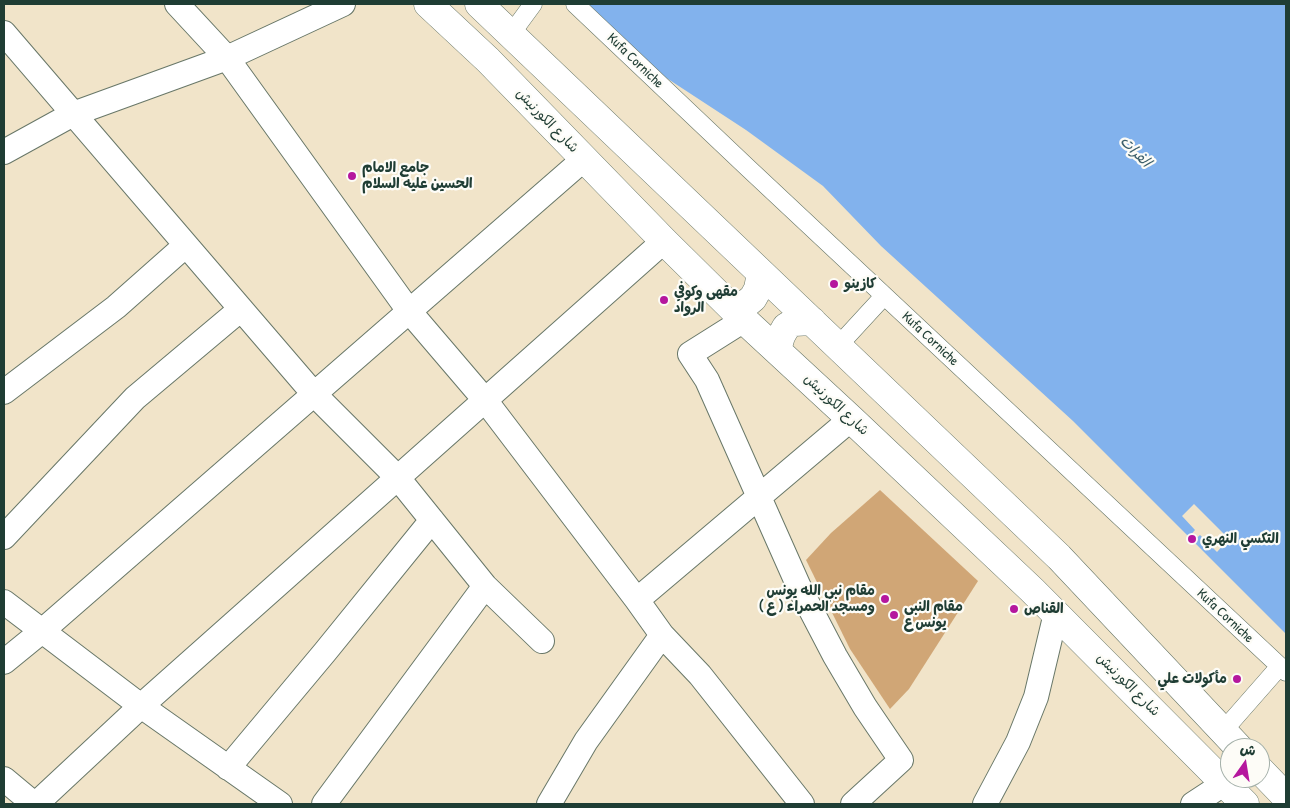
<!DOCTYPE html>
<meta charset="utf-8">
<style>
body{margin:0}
#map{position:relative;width:1290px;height:808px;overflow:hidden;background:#f1e4c9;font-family:"Patrick Hand","Playpen Sans Arabic",sans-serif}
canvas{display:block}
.frame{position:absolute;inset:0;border:5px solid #1f3d34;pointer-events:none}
.north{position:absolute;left:1220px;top:738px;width:50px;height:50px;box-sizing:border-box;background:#fdfcf7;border:1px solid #a4b0a9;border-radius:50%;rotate:13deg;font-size:14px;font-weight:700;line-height:20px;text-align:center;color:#1f3d34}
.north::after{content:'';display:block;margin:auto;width:18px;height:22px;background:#b5179e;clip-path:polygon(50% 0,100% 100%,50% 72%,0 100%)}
</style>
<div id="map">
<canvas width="1290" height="808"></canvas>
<div class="frame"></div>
<div class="north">ش</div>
</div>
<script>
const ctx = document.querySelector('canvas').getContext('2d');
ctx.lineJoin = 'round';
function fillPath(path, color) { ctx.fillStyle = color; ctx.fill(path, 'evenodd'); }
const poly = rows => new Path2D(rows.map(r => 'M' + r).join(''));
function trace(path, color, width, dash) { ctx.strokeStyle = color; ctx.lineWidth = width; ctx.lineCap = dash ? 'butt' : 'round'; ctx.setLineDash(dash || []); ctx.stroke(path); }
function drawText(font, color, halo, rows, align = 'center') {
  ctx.font = font + ' "Patrick Hand","Playpen Sans Arabic",sans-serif'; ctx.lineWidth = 4.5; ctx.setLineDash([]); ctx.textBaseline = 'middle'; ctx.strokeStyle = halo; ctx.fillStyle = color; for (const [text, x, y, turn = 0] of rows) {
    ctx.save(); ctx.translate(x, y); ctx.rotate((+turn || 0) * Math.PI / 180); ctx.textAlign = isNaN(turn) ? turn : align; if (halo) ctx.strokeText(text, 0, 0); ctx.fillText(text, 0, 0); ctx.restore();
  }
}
const water = poly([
 [578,4,1286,4,1286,634,1073,421,881,246,823,186,746,130,642,62]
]);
const pier = poly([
 [1194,504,1229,539,1217,552,1200,535,1192,542,1188,538,1195,530,1182,516]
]);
const building = poly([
 [880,490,978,581,909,689,890,709,850,649,806,560,831,533]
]);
const pedestrian = poly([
 [575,4,748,168,1286,672],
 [511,34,533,4],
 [838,346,884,296],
 [1223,731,1280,666]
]);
const minor = poly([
 [177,4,227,58,409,311,485,400,637,600,662,635,700,675,802,804],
 [4,33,314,394,398,478,485,586,542,641],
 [4,152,73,114,227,58,343,4],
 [744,320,690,354,707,380,799,587,835,656,865,707,901,760,853,804],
 [4,392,116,307,186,245],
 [4,537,135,398,241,309],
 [637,600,851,419],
 [4,602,141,706,280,804],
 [4,662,42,631,584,159],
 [228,768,325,652,432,520],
 [4,779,34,804],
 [36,804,141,706,664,241],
 [324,804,485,586],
 [549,804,586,741,662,635],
 [985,804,1018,742,1036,697,1056,613],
 [1193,804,1225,783]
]);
const tertiary = poly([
 [428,4,488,60,664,241,744,320,851,419,1032,590,1245,804],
 [479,4,1059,557,1239,748],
 [732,308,747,303,753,298,758,289,761,273],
 [777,350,781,336,786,327,794,322,812,321],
 [1260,770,1286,797]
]);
const markers = [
 [352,176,5,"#b5179e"],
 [834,284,5,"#b5179e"],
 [664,300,5,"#b5179e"],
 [1192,539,5,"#b5179e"],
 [885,599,5,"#b5179e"],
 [1014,609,5,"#b5179e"],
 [894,615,5,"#b5179e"],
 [1237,679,5,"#b5179e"]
];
const streetNames = [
 ["Kufa Corniche",635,61,44],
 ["شارع الكورنيش",547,121,46],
 ["Kufa Corniche",930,339,43],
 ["شارع الكورنيش",836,405,43],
 ["Kufa Corniche",1225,616,43],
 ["شارع الكورنيش",1128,685,45]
];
const poiNames = [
 ["جامع الامام",362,168],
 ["الحسين عليه السلام",362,184],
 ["كازينو",844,284],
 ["مقهى وكوفي",674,292],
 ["الرواد",674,308],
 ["التكسي النهري",1202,539],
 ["مقام نبي الله يونس",875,591,"right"],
 ["( ع ) ومسجد الحمراء",875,607,"right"],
 ["مقام النبي",904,607],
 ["يونس ع",904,623],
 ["القناص",1024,609],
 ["مأكولات علي",1227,679,"right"]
];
const waterNames = [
 ["الفرات",1135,152,45]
];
fillPath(water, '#82b2ed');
fillPath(pier, '#f1e4c9');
fillPath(building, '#d0a676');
trace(pedestrian, '#687768', 19);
trace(minor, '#687768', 26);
trace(tertiary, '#687768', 29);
trace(pedestrian, '#fff', 18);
trace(minor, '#fff', 24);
trace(tertiary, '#fff', 28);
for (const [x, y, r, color] of markers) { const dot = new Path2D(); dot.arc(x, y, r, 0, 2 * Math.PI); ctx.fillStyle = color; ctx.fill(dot); trace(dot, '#fdfcf7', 2); }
drawText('14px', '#1f3d34', '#fdfcf7', streetNames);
drawText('bold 14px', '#1f3d34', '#fdfcf7', poiNames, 'left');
drawText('italic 15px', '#3d606c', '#fdfcf7', waterNames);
</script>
